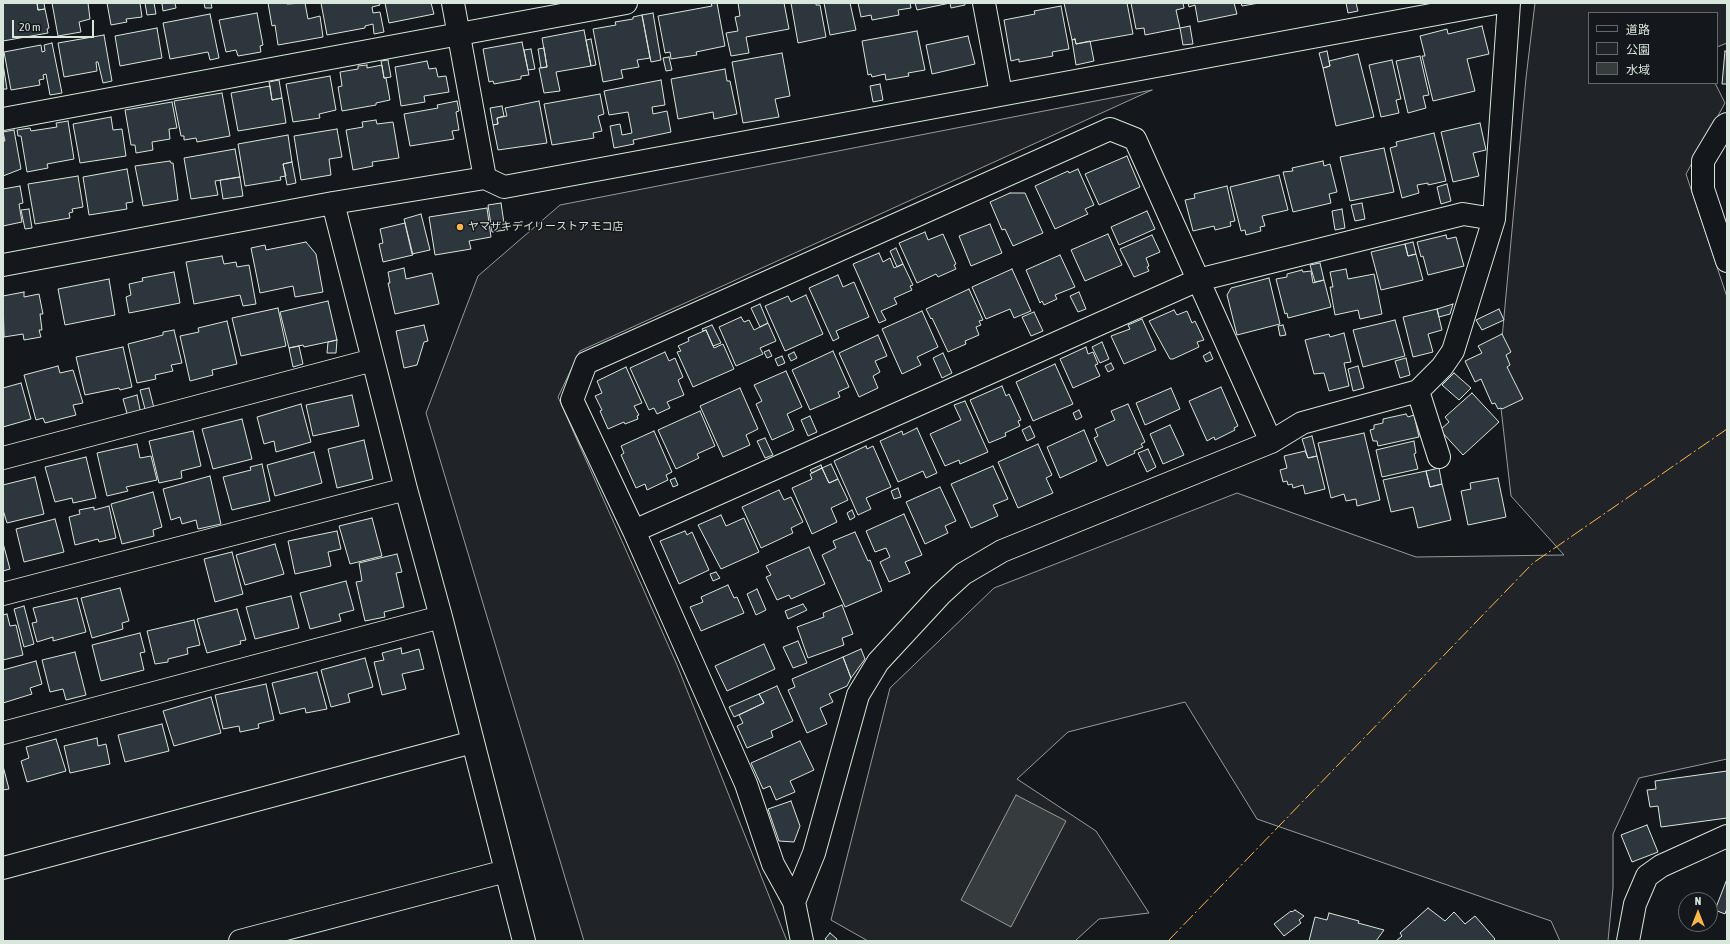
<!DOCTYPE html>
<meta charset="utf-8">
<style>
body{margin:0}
#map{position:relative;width:1730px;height:944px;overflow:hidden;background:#14181c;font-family:"Asap Condensed","Noto Sans JP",sans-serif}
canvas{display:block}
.frame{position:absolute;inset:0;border:4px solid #d8e6dc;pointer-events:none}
.legend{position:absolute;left:1588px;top:12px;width:130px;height:72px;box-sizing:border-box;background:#14181c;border:1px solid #626a69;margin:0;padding:5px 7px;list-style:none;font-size:12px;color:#d8e6dc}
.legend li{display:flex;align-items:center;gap:8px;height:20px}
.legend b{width:20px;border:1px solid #626a69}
.north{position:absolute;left:1678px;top:892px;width:40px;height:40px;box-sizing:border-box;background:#14181c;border:1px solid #626a69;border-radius:50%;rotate:0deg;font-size:11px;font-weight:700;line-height:16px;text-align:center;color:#d8e6dc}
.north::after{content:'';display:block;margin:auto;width:14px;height:18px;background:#ffb74d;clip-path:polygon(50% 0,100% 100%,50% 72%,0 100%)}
.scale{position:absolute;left:12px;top:20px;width:82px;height:18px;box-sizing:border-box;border:2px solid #d8e6dc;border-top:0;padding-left:5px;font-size:12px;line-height:14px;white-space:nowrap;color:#d8e6dc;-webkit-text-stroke:3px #14181c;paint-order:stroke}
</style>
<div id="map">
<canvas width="1730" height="944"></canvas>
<div class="frame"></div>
<ul class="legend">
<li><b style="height:5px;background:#14181c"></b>道路</li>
<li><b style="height:11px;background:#202428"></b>公園</li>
<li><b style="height:11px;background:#363b3e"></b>水域</li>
</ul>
<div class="north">N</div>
<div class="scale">20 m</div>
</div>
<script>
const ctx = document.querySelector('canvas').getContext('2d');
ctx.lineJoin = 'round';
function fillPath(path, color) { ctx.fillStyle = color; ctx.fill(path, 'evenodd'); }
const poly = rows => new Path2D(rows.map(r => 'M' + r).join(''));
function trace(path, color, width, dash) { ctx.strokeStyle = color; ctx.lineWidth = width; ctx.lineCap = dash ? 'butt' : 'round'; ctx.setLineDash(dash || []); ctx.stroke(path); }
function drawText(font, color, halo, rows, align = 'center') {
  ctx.font = font + ' "Asap Condensed","Noto Sans JP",sans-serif'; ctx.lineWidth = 3; ctx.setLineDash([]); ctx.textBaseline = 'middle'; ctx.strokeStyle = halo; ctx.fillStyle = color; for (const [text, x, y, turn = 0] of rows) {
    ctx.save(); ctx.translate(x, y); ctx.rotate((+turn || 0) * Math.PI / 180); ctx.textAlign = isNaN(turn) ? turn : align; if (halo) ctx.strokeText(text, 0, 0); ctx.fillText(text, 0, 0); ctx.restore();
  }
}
const green = poly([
 [1535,3,1727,3,1727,43,1717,47,1717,13,1589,13,1589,83,1715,83,1725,103,1686,174,1727,297,1727,759,1639,778,1613,834,1613,888,1608,941,1560,941,1551,921,1257,819,1185,702,1068,732,1017,779,1096,831,1149,913,1099,919,1075,941,868,941,831,920,890,688,994,588,1237,493,1416,557,1564,555,1511,496,1498,382,1526,78,1535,3],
 [1152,90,580,351,558,397,677,665,787,941,584,941,426,413,478,276,560,205,1152,90]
]);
const water = poly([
 [1016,795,1066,821,1011,927,961,900,1016,795]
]);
const building = poly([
 [3,3,37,3,38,10,45,9,49,28,47,29,48,33,3,41,3,3],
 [37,3,44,3,45,9,38,10,37,3],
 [52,3,88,3,90,19,79,22,81,32,58,36,52,3],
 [107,3,140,3,142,17,126,19,127,22,111,25,107,3],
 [145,3,154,3,156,14,147,15,145,3],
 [159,3,175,3,176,8,163,11,162,4,159,3],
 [204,3,211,3,212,8,205,8,204,3],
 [268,3,286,3,287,4,305,3,308,19,320,16,323,37,278,45,275,25,272,26,268,3],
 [321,3,379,3,380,5,372,7,373,13,380,12,384,32,374,34,373,24,365,26,365,28,327,35,321,3],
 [385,3,431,3,434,14,389,23,385,3],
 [711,3,717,3,725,46,696,52,697,55,671,59,670,52,665,53,658,16,712,6,711,3],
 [738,3,784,3,789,29,746,37,749,53,731,56,726,33,738,31,735,17,740,16,738,3],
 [791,3,816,3,816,5,820,5,826,37,798,43,791,3],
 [824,3,850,3,856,30,830,35,824,3],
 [858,3,910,3,911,8,898,10,899,15,872,20,871,15,861,17,858,3],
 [915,3,965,3,965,5,951,8,950,3,917,10,915,3],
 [1064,3,1127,3,1133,34,1076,44,1075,39,1072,40,1064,3],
 [1131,3,1183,3,1184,8,1176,10,1180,28,1145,35,1144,28,1136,29,1131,3],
 [1188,3,1234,3,1237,14,1198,22,1195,5,1189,7,1188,3],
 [1241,3,1259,3,1242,6,1241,3],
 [1346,3,1356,3,1358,11,1348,13,1346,3],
 [1061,6,1069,49,1052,52,1053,56,1019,62,1019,59,1011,61,1004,20,1035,14,1034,11,1061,6],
 [257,13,263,45,260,46,261,52,238,56,236,50,226,52,219,20,257,13],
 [653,13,661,60,651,62,642,15,653,13],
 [210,14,219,58,210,60,208,52,170,59,163,23,210,14],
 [642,15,650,58,637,60,639,67,621,70,623,78,603,82,593,29,616,25,615,22,633,19,633,17,642,15],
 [1190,26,1193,44,1183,45,1180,28,1190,26],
 [1482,26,1489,54,1467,59,1475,91,1433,101,1422,56,1425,56,1420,36,1447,29,1448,34,1482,26],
 [157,28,162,58,120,66,115,36,157,28],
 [584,30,591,66,556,72,560,91,544,93,539,68,547,67,542,38,584,30],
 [917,31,925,70,908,73,909,76,886,80,885,74,872,77,871,74,868,75,862,41,917,31],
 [104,35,112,81,103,83,98,62,96,62,97,71,64,77,58,43,104,35],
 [968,36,975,64,932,74,926,45,968,36],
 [591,39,596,65,591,66,586,40,591,39],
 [1075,39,1076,44,1090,41,1094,61,1076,65,1072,40,1075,39],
 [522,42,529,75,521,76,521,79,494,84,493,81,489,82,483,49,522,42],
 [52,43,62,93,50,95,46,74,43,75,44,79,39,80,40,85,11,90,4,52,41,45,42,52,45,51,44,45,52,43],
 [544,48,547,67,541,68,538,49,544,48],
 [531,49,535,69,528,70,524,50,531,49],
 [1327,51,1330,66,1323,68,1319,53,1327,51],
 [1725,51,1727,52,1727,84,1722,84,1725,51],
 [782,53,790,96,775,99,779,117,743,123,732,62,782,53],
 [1358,54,1374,117,1336,126,1323,68,1330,66,1329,61,1358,54],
 [1420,56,1429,95,1423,96,1426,108,1408,113,1396,61,1420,56],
 [669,57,672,70,666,71,663,58,669,57],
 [388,60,391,77,384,78,381,61,388,60],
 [1392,60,1401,99,1396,100,1399,113,1381,117,1369,65,1392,60],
 [427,61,429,69,436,68,438,77,446,76,449,92,424,96,425,102,401,106,395,67,427,61],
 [3,64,7,89,3,89,3,64],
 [367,65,367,68,382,65,384,78,386,78,390,100,376,103,376,105,342,111,338,87,342,86,340,72,358,69,358,66,367,65],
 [725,69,727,81,730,81,737,114,714,119,713,112,678,119,671,79,725,69],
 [330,76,336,110,319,114,320,118,293,122,286,84,330,76],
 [279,80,282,98,272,100,269,82,279,80],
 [661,80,665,105,652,107,653,114,667,111,671,132,633,140,634,144,614,148,610,126,620,124,622,135,632,133,628,112,609,115,604,91,661,80],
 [880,84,883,100,873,102,870,86,880,84],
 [270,86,272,100,282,98,286,123,238,131,231,93,270,86],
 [222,93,230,136,197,142,196,138,184,140,184,136,181,136,174,101,222,93],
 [600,94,604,114,598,116,602,131,593,133,594,138,552,145,544,104,600,94],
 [457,101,459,111,456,112,459,130,452,131,454,139,410,146,404,114,438,108,437,105,457,101],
 [539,101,547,143,498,150,493,125,498,124,497,118,507,116,505,108,539,101],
 [172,102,177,128,169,129,170,139,152,142,153,150,136,153,135,145,131,145,125,110,172,102],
 [502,106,504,116,497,118,498,124,493,125,490,108,502,106],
 [111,117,113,130,122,129,126,156,80,163,73,124,111,117],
 [376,120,377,124,393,122,399,158,372,162,373,166,353,170,346,130,363,127,362,122,376,120],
 [68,121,74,159,47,164,48,168,27,172,21,136,18,136,17,130,30,128,31,131,57,127,56,123,68,121],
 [1480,123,1486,150,1473,153,1479,176,1453,182,1441,132,1480,123],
 [337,129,342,157,329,159,331,175,301,180,294,136,337,129],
 [14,130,21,169,3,176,3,141,5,141,3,132,14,130],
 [1434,133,1446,181,1428,185,1428,183,1417,185,1419,193,1402,198,1390,148,1397,146,1396,142,1434,133],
 [288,135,292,162,283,164,286,176,280,177,281,180,245,186,238,144,288,135],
 [1384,148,1394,192,1350,201,1340,157,1384,148],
 [235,149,240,177,215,181,218,195,191,199,184,158,235,149],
 [1127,156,1140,187,1099,205,1085,174,1127,156],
 [170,161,171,163,173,163,178,200,143,206,135,166,170,161],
 [1323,161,1324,166,1330,164,1337,192,1329,194,1331,203,1293,212,1283,172,1293,171,1292,168,1323,161],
 [292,162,296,183,287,185,283,164,292,162],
 [127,169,133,202,126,203,127,209,89,215,83,177,127,169],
 [1078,169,1094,205,1085,209,1088,214,1055,229,1035,186,1068,171,1069,173,1078,169],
 [1279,175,1288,210,1262,216,1265,226,1260,227,1261,231,1246,235,1245,230,1241,231,1230,187,1279,175],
 [78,176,83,207,72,209,73,212,69,213,70,218,35,224,28,184,78,176],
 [240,177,243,196,223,199,220,180,240,177],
 [1447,184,1451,201,1441,204,1437,187,1447,184],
 [20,186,23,203,19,204,22,222,3,226,3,189,20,186],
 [1227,186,1235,221,1230,222,1231,226,1215,230,1214,226,1193,231,1185,200,1195,198,1194,194,1227,186],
 [1010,193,1025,193,1043,233,1013,246,1005,229,1002,230,990,202,1010,193],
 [501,203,505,230,492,232,488,205,501,203],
 [1362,203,1365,219,1355,221,1351,205,1362,203],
 [487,208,491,237,469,241,471,249,435,255,429,217,487,208],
 [29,209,32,228,25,229,21,210,29,209],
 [1342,209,1345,228,1335,230,1332,211,1342,209],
 [1147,211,1155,229,1119,245,1111,227,1147,211],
 [421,214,430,250,412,254,404,219,421,214],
 [405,223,413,255,383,262,379,244,383,243,380,229,405,223],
 [990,224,1002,253,971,266,959,236,990,224],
 [925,232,928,240,943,234,956,264,954,265,956,269,938,277,936,274,917,283,899,243,925,232],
 [1108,234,1122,265,1085,281,1071,250,1108,234],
 [1152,235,1160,252,1146,258,1149,266,1147,267,1149,271,1134,277,1120,249,1152,235],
 [1446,235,1447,239,1456,237,1464,266,1428,275,1423,256,1421,257,1417,242,1446,235],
 [306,242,316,254,323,292,295,297,293,286,260,293,251,248,265,245,266,250,306,242],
 [1413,242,1416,254,1408,256,1405,244,1413,242],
 [1405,244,1408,256,1416,254,1423,280,1381,290,1371,252,1405,244],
 [896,248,903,264,897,267,890,251,896,248],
 [879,253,883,262,890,258,894,268,903,264,913,285,910,286,912,290,894,298,897,304,881,311,886,320,879,323,853,264,879,253],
 [1060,255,1075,287,1055,295,1057,299,1044,305,1042,301,1040,303,1026,270,1060,255],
 [222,256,224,264,236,262,237,267,249,265,256,304,243,306,240,295,194,304,186,262,222,256],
 [1320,263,1324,280,1315,282,1310,265,1320,263],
 [404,268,406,279,432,273,439,304,395,314,388,283,390,283,388,272,404,268],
 [1012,269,1031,311,1014,318,1010,309,986,319,972,287,1012,269],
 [1346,269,1348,279,1374,274,1382,314,1360,319,1358,310,1335,315,1330,287,1333,287,1330,272,1346,269],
 [1302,270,1303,272,1311,271,1313,283,1324,280,1331,307,1288,318,1287,313,1285,314,1276,279,1287,277,1287,274,1302,270],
 [174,272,180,303,129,313,126,297,131,295,129,284,143,281,142,278,174,272],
 [838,275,843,287,854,282,869,317,836,331,839,338,833,341,809,288,838,275],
 [1269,278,1280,324,1237,335,1227,295,1231,288,1269,278],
 [109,279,115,315,65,325,58,289,109,279],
 [969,289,983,320,979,321,981,325,976,327,979,335,965,341,966,344,948,352,932,318,931,319,926,309,969,289],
 [24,292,24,297,39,294,43,314,40,314,42,330,39,330,41,337,24,340,23,334,4,337,3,296,24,292],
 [1079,292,1086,309,1078,312,1070,296,1079,292],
 [806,295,823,334,785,351,765,306,788,296,791,302,806,295],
 [328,301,337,340,304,347,303,345,289,348,280,312,328,301],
 [760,304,768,323,760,327,751,308,760,304],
 [1453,304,1450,314,1439,317,1437,309,1453,304],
 [278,308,286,346,241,356,232,318,278,308],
 [1437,309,1442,330,1428,334,1433,352,1413,357,1403,317,1437,309],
 [1499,309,1504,320,1482,330,1476,320,1499,309],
 [1174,310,1177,315,1187,311,1192,323,1195,321,1204,340,1197,342,1199,347,1173,359,1170,359,1149,321,1174,310],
 [922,311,938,347,917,357,921,365,902,374,882,329,922,311],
 [1034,312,1043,331,1031,336,1022,317,1034,312],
 [741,317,744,322,749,320,754,330,768,323,776,341,760,348,763,354,736,366,719,327,741,317],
 [1142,319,1156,350,1124,364,1111,336,1130,329,1128,325,1142,319],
 [1395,320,1405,356,1363,367,1353,330,1395,320],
 [227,321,237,364,212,370,213,375,190,381,180,336,199,332,198,328,227,321],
 [424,325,428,341,424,342,417,365,404,368,396,331,424,325],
 [712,325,721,343,713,346,706,330,703,331,702,329,712,325],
 [1283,325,1286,335,1280,336,1278,326,1283,325],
 [174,330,182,363,171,365,173,371,155,375,156,379,137,383,128,344,163,335,163,332,174,330],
 [706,330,714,348,723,344,734,369,693,387,677,352,681,351,678,346,689,341,688,338,706,330],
 [1344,333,1351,362,1344,363,1349,386,1329,391,1324,373,1314,374,1305,340,1329,334,1330,337,1344,333],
 [1502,334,1511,352,1506,355,1510,365,1507,367,1523,399,1502,409,1501,408,1498,409,1495,403,1492,404,1481,379,1475,382,1465,361,1482,353,1478,346,1502,334],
 [878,335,887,356,875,361,880,372,873,376,878,388,859,397,839,353,878,335],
 [337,340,336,353,327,353,328,342,337,340],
 [1102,342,1109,359,1100,363,1092,347,1102,342],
 [299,346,303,364,293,367,289,348,299,346],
 [123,347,132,387,120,390,119,388,85,395,76,357,123,347],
 [1086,347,1088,354,1093,352,1098,364,1095,365,1100,376,1073,388,1060,359,1086,347],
 [769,350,772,356,767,358,764,352,769,350],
 [833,351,849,387,838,392,840,397,810,410,792,370,833,351],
 [665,352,669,361,675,358,683,377,678,380,684,395,667,402,670,408,657,414,654,408,649,410,630,368,665,352],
 [794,352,797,358,791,361,788,355,794,352],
 [1210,352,1213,359,1206,362,1203,356,1210,352],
 [943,353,952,373,942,378,933,358,943,353],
 [782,356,785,363,778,366,775,359,782,356],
 [1406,358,1410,375,1400,378,1395,361,1406,358],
 [1111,363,1114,369,1108,372,1105,366,1111,363],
 [1055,364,1073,404,1033,421,1016,382,1055,364],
 [58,366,60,373,73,370,83,403,73,405,76,415,45,423,43,418,36,420,24,375,58,366],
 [1358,366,1364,388,1353,391,1348,369,1358,366],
 [626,367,642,403,634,406,639,415,637,416,638,419,625,424,624,422,608,429,600,411,602,410,595,396,602,393,597,381,626,367],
 [786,371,802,407,787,414,794,430,772,440,756,404,762,401,754,385,786,371],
 [1454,373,1471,388,1459,400,1442,385,1454,373],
 [21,383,31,419,3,427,3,388,21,383],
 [1002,386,1006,396,1009,394,1021,420,1018,421,1020,426,1005,433,1006,436,989,443,970,400,1002,386],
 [1221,387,1238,426,1234,428,1235,430,1215,440,1214,437,1207,441,1189,401,1221,387],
 [149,388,154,408,145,409,140,390,149,388],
 [740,388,758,429,746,435,750,445,723,457,700,406,740,388],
 [1171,388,1180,409,1145,425,1136,403,1171,388],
 [1472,393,1499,422,1463,455,1440,430,1449,422,1445,417,1472,393],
 [137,395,141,414,128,417,123,399,137,395],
 [352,395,359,426,313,436,306,405,352,395],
 [965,401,988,452,960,464,959,460,945,466,930,434,961,420,954,405,965,401],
 [301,404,311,442,276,452,274,441,264,444,257,417,301,404],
 [1128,404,1145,442,1141,444,1143,447,1134,451,1135,453,1107,466,1094,438,1098,436,1095,429,1115,420,1111,411,1128,404],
 [1079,410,1082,417,1076,420,1073,413,1079,410],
 [700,411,715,446,697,454,699,458,676,469,658,430,700,411],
 [1406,414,1408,417,1414,415,1419,437,1378,446,1377,441,1373,441,1370,430,1374,429,1374,425,1383,423,1383,419,1406,414],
 [810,416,817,432,808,436,801,420,810,416],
 [242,419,252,459,213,469,202,429,242,419],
 [1170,425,1184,455,1163,464,1150,434,1170,425],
 [1030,426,1035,437,1027,441,1022,430,1030,426],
 [917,428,937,473,926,478,923,471,898,482,880,441,902,431,903,435,917,428],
 [1084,430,1097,461,1060,478,1047,447,1084,430],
 [193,431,201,466,181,471,182,478,159,483,149,441,193,431],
 [654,431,672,472,666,475,668,480,647,490,645,484,636,488,621,455,624,453,621,446,654,431],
 [1364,433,1380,500,1357,506,1356,499,1346,501,1344,494,1331,498,1318,443,1364,433],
 [1312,436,1317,456,1308,458,1302,439,1312,436],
 [765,438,773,455,765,458,757,441,765,438],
 [364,440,373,479,337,488,328,449,364,440],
 [1414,441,1416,453,1414,454,1418,469,1382,477,1376,450,1414,441],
 [137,444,140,458,151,456,157,480,126,487,128,491,107,496,97,453,137,444],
 [1038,444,1052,475,1046,478,1053,493,1018,508,998,462,1038,444],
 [866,446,867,449,873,446,891,487,866,498,871,509,858,515,834,461,866,446],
 [1148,449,1156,467,1147,472,1138,453,1148,449],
 [1305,451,1308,458,1317,456,1325,489,1305,494,1303,485,1293,488,1292,484,1288,485,1287,481,1283,482,1280,470,1287,468,1284,456,1305,451],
 [314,452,322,483,275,496,267,465,314,452],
 [86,457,96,498,73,503,72,498,55,502,45,467,86,457],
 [262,464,270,501,232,510,223,477,251,470,250,467,262,464],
 [831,464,838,479,829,483,822,468,831,464],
 [821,465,822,468,812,473,810,470,821,465],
 [993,466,1008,499,993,505,998,516,971,528,951,484,993,466],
 [822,468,829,483,838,479,848,500,831,508,837,522,812,534,792,488,812,479,810,474,822,468],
 [1439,468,1442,484,1430,487,1426,471,1439,468],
 [1426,471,1430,487,1442,484,1451,520,1418,528,1413,507,1391,512,1383,480,1426,471],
 [210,476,221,524,198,529,196,520,182,524,180,517,171,520,163,489,210,476],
 [35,477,44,514,7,523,3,510,3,485,35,477],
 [675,478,678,485,673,487,670,480,675,478],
 [1498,478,1506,517,1468,525,1461,491,1471,489,1470,483,1498,478],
 [940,487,956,521,945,526,948,533,925,544,906,502,940,487],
 [898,488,901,497,894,499,891,491,898,488],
 [779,490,784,500,791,497,803,522,791,528,793,533,761,548,742,507,779,490],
 [153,492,162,527,153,530,154,536,122,544,111,504,153,492],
 [109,506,116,538,99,542,98,539,75,545,69,517,80,514,79,510,94,507,94,510,109,506],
 [852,510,855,517,850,520,847,513,852,510],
 [904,514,922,555,905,562,910,573,889,582,880,562,890,557,886,548,875,552,866,531,904,514],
 [721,515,726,526,744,518,759,552,721,569,698,525,721,515],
 [372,518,382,556,350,564,339,526,372,518],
 [55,519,64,552,24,562,16,529,55,519],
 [337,531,341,549,328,552,331,566,295,574,288,541,337,531],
 [685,531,687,535,692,532,709,570,679,584,660,541,685,531],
 [855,532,868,561,870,560,882,591,845,607,822,555,836,548,833,541,855,532],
 [3,543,10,569,3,571,3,543],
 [275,544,284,574,245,585,236,555,275,544],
 [809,547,825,584,791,599,789,595,777,600,766,577,771,575,766,566,809,547],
 [232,552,243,594,215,602,204,559,232,552],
 [397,554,402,572,396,573,404,607,384,612,385,617,365,621,356,582,362,581,359,563,397,554],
 [716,572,720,578,713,581,710,574,716,572],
 [346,581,354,610,339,614,341,621,310,629,300,593,346,581],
 [728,585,734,598,737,597,744,613,701,631,690,607,703,602,701,597,728,585],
 [120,588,129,621,122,623,123,629,92,638,81,598,120,588],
 [757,589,766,610,756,615,747,594,757,589],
 [291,596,299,628,255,639,246,607,291,596],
 [77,598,86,632,53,641,53,637,37,642,32,623,37,622,33,608,77,598],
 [803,604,807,610,788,619,785,611,803,604],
 [842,605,853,634,842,638,844,645,808,658,797,627,824,617,823,613,842,605],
 [24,606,34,644,24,647,14,609,24,606],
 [237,609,246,640,240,641,241,644,207,653,197,619,237,609],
 [7,614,10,626,16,625,23,655,3,660,3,615,7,614],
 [194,620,200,645,187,648,188,654,168,659,168,662,155,664,147,631,194,620],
 [140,633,145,652,140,653,144,670,101,681,92,645,140,633],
 [798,641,807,663,793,668,783,647,798,641],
 [764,644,775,669,727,691,715,666,764,644],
 [401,648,402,654,419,649,424,669,402,674,406,689,382,695,374,662,384,660,382,653,401,648],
 [861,649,865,659,851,678,843,657,861,649],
 [75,652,86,695,66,700,63,689,50,692,42,660,75,652],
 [843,657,851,678,847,686,829,694,833,702,820,708,827,724,807,733,788,690,795,687,792,679,843,657],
 [365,658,373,687,348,694,350,702,331,707,321,670,365,658],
 [36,661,42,684,30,688,32,694,3,703,3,670,36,661],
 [317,672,327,709,306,713,305,708,280,714,272,683,317,672],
 [266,684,274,720,258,724,259,728,240,732,239,726,223,729,215,695,266,684],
 [777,686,793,721,771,731,773,737,747,748,737,726,743,723,739,715,764,703,759,694,777,686],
 [759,694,764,703,734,717,729,707,759,694],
 [211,697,221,733,174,746,163,711,211,697],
 [162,724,169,751,125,762,118,735,162,724],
 [97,738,98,746,106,744,110,764,70,773,64,746,97,738],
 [56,739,66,771,27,782,21,761,29,758,26,747,56,739],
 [800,741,814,770,790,781,795,792,776,800,770,786,763,789,751,763,800,741],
 [3,766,9,789,3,790,3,766],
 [1727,771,1727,818,1661,827,1658,806,1650,807,1647,790,1656,789,1655,781,1727,771],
 [791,801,800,826,794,842,779,841,768,809,791,801],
 [1647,825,1658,852,1632,862,1621,835,1647,825],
 [1727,879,1727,908,1725,914,1715,910,1727,879],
 [1428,908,1445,921,1454,912,1465,924,1475,916,1495,939,1493,941,1396,941,1402,936,1400,933,1428,908],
 [1295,910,1304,916,1299,920,1301,923,1284,936,1274,924,1291,911,1292,912,1295,910],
 [1329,913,1359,921,1358,923,1384,930,1376,941,1309,941,1315,917,1327,920,1329,913],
 [830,933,837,939,836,941,828,941,825,939,830,933]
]);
const minor = poly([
 [453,3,485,178],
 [984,3,1001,94],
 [3,119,626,3],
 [1727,124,1724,126,1703,161,1703,189,1727,261],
 [333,203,406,489,441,617,524,941],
 [3,265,333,203,485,178,504,187,1496,3],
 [1418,391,1439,457],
 [3,458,373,360],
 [634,531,1198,280,1463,214,1494,219],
 [3,594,406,489],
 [3,733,441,617],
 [3,868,473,742],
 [794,902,773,864,746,784,634,531,572,400,586,363,1110,129,1135,139,1271,442],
 [240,941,506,871],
 [802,941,794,902,814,853,858,695,878,662,940,595,963,574,1002,551,1271,442,1302,423,1418,391,1442,367,1453,351,1494,219,1509,3],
 [1628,941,1635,904,1647,876,1661,866,1727,836]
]);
const power = poly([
 [1168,941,1533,563,1727,429]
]);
const markers = [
 [460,227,4,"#ffb74d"]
];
const poiNames = [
 ["ヤマザキデイリーストア モコ店",468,227]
];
fillPath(green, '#202428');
trace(green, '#939e99', 1);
fillPath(water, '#363b3e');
trace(water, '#939e99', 1);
fillPath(building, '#2c363c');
trace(building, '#d8e6dc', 1);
trace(minor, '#d8e6dc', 24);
trace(minor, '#14181c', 22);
trace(power, '#ffb74d', 1, [14, 3, 2, 3]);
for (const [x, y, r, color] of markers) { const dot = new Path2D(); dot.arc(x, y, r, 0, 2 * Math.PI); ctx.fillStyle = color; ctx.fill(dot); trace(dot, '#14181c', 1.5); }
drawText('11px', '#d8e6dc', '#14181c', poiNames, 'left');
</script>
